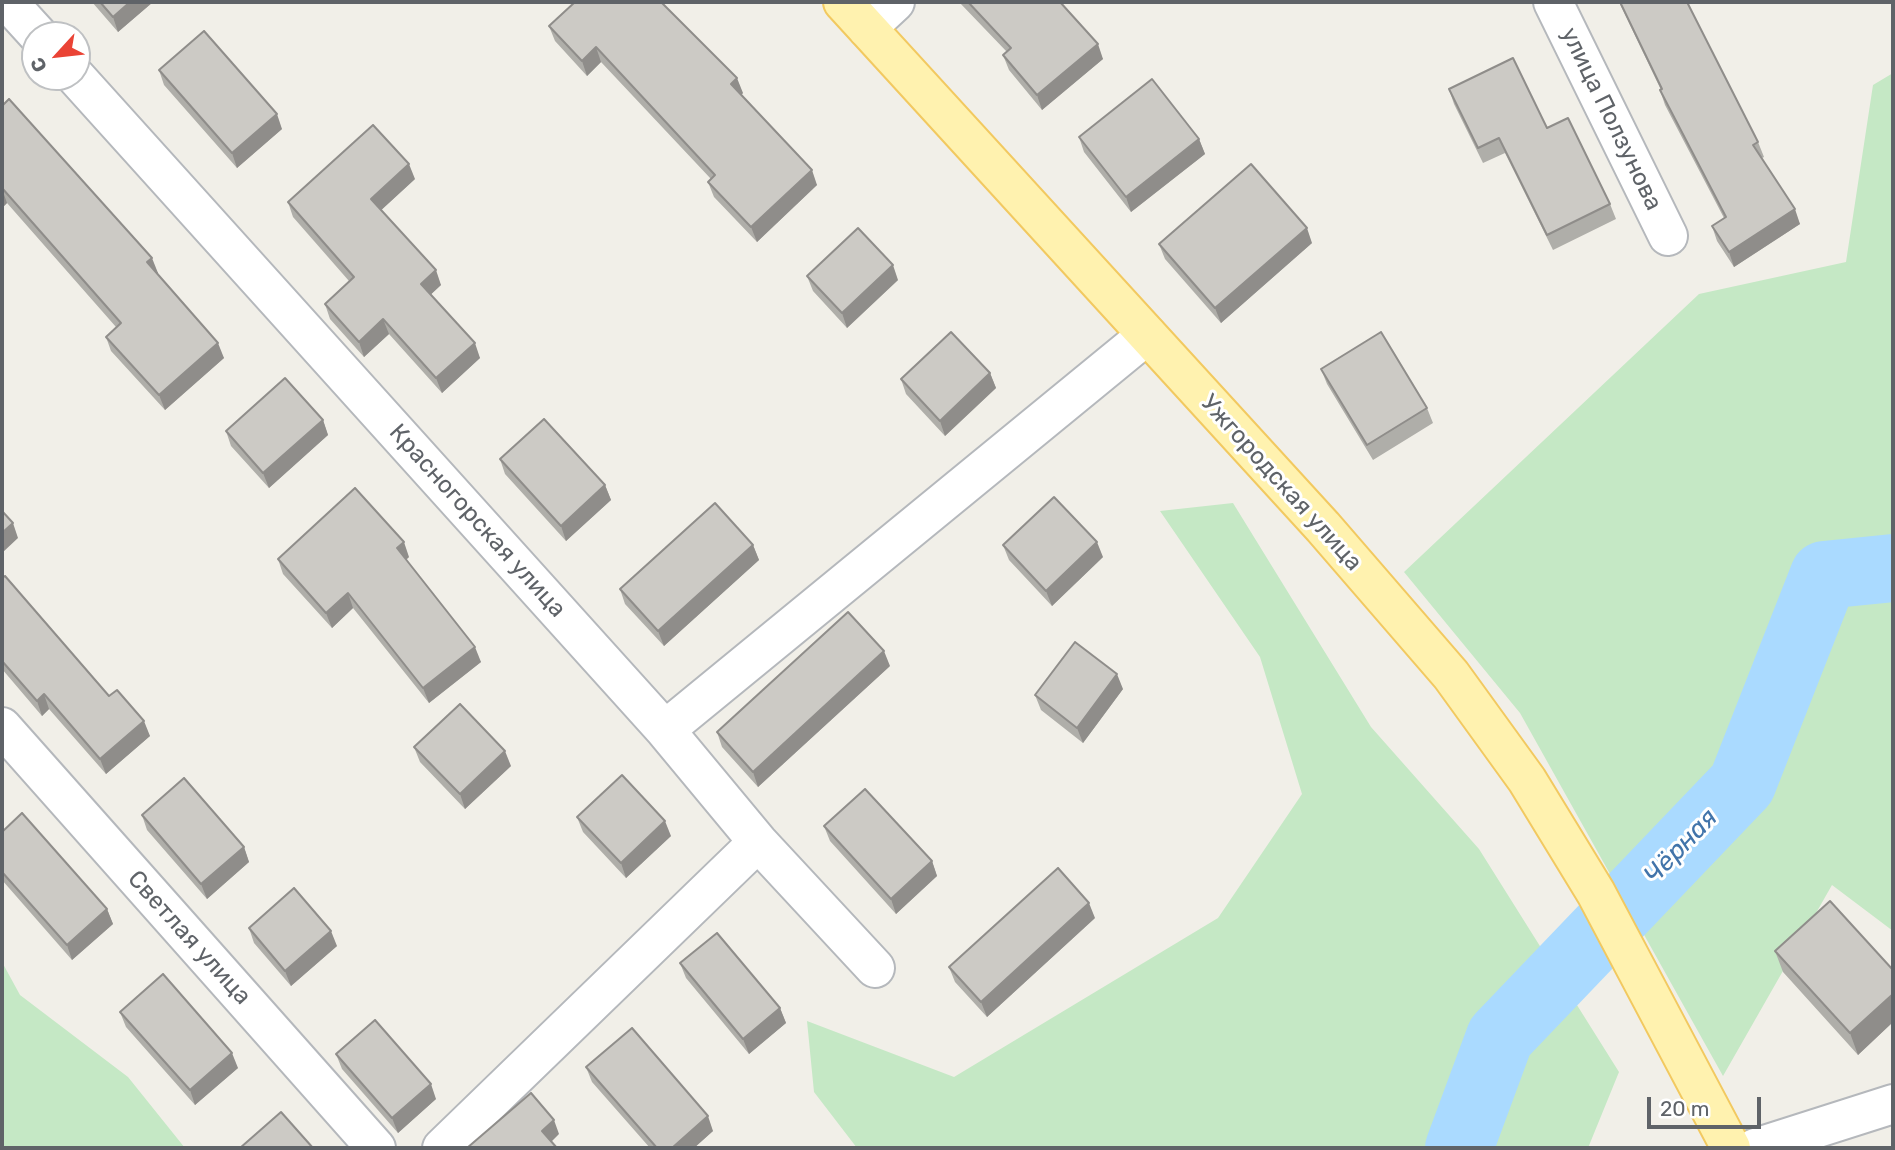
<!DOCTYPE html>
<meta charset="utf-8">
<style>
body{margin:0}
#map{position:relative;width:1895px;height:1150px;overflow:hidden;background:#f1efe8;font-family:Rubik,sans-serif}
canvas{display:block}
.frame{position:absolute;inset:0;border:4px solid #5f6368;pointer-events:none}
.north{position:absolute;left:21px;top:21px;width:70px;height:70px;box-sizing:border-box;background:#fff;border:2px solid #bfc1c3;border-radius:50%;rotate:243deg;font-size:19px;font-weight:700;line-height:28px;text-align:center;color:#5f6368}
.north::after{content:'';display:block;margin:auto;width:24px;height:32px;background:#ea4335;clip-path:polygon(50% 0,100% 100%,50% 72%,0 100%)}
.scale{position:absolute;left:1647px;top:1097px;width:114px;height:32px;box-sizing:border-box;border:4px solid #5f6368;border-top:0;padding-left:9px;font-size:21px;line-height:24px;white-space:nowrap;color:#5f6368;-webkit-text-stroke:5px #fff;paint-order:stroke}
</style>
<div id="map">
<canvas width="1895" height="1150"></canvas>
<div class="frame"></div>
<div class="north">С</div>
<div class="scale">20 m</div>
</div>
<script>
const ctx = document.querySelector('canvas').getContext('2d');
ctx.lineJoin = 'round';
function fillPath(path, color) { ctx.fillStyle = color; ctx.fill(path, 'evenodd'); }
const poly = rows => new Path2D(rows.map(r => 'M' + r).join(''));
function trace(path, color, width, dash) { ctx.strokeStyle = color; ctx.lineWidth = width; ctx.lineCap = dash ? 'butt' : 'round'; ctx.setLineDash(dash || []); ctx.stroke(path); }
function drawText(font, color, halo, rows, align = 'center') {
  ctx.font = font + ' Rubik,sans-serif'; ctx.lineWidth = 6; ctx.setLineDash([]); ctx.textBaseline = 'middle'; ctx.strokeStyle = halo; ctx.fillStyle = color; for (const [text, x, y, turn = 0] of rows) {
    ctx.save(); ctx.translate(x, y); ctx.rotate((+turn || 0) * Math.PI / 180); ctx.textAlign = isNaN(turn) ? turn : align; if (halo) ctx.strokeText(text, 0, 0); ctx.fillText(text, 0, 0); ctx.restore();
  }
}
const green = poly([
 [1893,73,1893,931,1832,885,1723,1076,1520,713,1404,572,1699,294,1846,262,1873,85],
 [1233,503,1371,727,1479,849,1619,1072,1588,1148,857,1148,814,1092,807,1021,954,1077,1218,918,1302,794,1260,657,1160,511],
 [2,962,20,995,128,1077,185,1148,2,1148]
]);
const river = poly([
 [1459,1148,1500,1037,1742,784,1824,575,1893,568]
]);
const minor = poly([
 [8,2,38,35],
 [1553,2,1668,236],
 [867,28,895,2],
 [76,77,665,730,758,842,875,968],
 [2,727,376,1148],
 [665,730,1147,335],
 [442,1148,758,842],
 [1755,1148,1893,1104]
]);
const major = poly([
 [843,2,1323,527,1451,675,1527,780,1596,893,1731,1148]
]);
const wall = poly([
 [92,2,153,2,118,32],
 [959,2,1060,2,1103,59,1042,110,1009,70,1003,55,1007,52],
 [1619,2,1687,2,1758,142,1764,157,1762,158,1800,224,1734,267,1717,241,1712,226,1724,218,1665,105,1660,90,1661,90],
 [549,26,743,93,741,95,817,185,757,242,714,197,708,182,711,179,601,62,587,76,555,41],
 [159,70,282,129,237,168,164,85],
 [1449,89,1547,128,1610,204,1616,219,1553,250,1505,153,1483,163,1454,104],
 [2,106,158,273,157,274,224,358,165,410,111,351,106,337,116,327,7,203,2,208],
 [1079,137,1199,139,1205,154,1131,212,1084,152],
 [415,179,381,210,441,285,430,295,480,358,442,393,389,334,364,357,330,319,325,304,349,281,293,217,288,202],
 [1312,243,1221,323,1165,259,1159,244],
 [807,276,898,280,847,328,813,291],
 [1321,369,1427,408,1433,423,1373,460,1327,384],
 [990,373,996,388,945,436,906,394,901,379],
 [323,420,328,435,269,488,231,446,226,431],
 [500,459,605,485,611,500,566,541,505,474],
 [753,545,759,560,664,646,625,604,620,589],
 [1003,545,1103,557,1052,606,1009,560],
 [409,557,406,560,481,662,429,703,353,608,332,628,283,574,278,559],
 [2,578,109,696,150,736,106,774,49,709,42,716,2,669],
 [890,666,758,787,722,747,717,732],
 [1123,689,1083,743,1041,710,1035,695],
 [414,747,511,766,465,809,420,762],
 [142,815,244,847,249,862,207,899,147,830],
 [577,817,671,836,626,878,583,832],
 [824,826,932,861,937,876,896,914,830,841],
 [2,832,107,909,113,924,72,960,2,880],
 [1095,918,987,1017,955,982,949,967],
 [249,928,337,946,291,986,254,943],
 [1775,951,1893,970,1893,1022,1858,1055,1783,972],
 [680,963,780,1008,786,1023,749,1054,686,978],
 [120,1012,238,1068,195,1105,126,1027],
 [336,1054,436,1099,398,1133,342,1069],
 [586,1067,713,1131,694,1148,650,1148,592,1082]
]);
const shadedWall = poly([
 [130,2,153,2,118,32,113,17],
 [1098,44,1103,59,1042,110,1037,95],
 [596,47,601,62,587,76,582,61],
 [737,78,743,93,737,99,731,84],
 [277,114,282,129,237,168,232,153],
 [1199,139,1205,154,1131,212,1126,197],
 [409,164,415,179,377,214,371,199],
 [812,170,817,185,757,242,751,227],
 [2,189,7,203,2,208],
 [1795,209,1800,224,1734,267,1729,252],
 [1307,228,1312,243,1221,323,1215,308],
 [152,258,158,273,152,277,147,262],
 [893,265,898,280,847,328,842,313],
 [436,270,441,285,426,299,421,284],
 [383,319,389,334,364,357,359,342],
 [218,343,224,358,165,410,159,395],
 [475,343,480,358,442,393,436,378],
 [990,373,996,388,945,436,940,421],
 [323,420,328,435,269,488,263,473],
 [605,485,611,500,566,541,561,526],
 [13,523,18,538,2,553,2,533],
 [404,542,409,557,402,563,397,548],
 [1097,542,1103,557,1052,606,1046,591],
 [753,545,759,560,664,646,658,631],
 [348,593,353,608,332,628,326,613],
 [475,647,481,662,429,703,423,688],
 [884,651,890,666,758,787,753,772],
 [1117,674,1123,689,1083,743,1077,728],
 [44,694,49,709,42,716,37,701],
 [144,721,150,736,106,774,100,759],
 [505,751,511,766,465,809,460,794],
 [665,821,671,836,626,878,621,863],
 [244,847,249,862,207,899,201,884],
 [932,861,937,876,896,914,891,899],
 [1089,903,1095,918,987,1017,981,1002],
 [107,909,113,924,72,960,67,945],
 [331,931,337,946,291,986,285,971],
 [1893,994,1893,1022,1858,1055,1850,1033],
 [780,1008,786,1023,749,1054,743,1039],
 [232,1053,238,1068,195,1105,190,1090],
 [431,1084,436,1099,398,1133,392,1118],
 [708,1116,713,1131,694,1148,672,1148],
 [554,1120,559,1134,547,1146,542,1131]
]);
const building = poly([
 [100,2,130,2,113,17,100,2],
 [575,2,661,2,737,78,731,84,812,170,751,227,708,182,715,175,596,47,582,61,549,26,575,2],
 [968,2,1060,2,1098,44,1037,95,1003,55,1011,48,968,2],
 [1620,2,1687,2,1758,142,1753,145,1795,209,1729,252,1712,226,1726,217,1660,90,1662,89,1620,2],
 [204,31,277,114,232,153,159,70,204,31],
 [1513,58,1547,128,1568,118,1610,204,1547,235,1499,138,1478,148,1449,89,1513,58],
 [1152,79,1199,139,1126,197,1079,137,1152,79],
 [9,99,152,258,147,262,218,343,159,395,106,337,121,323,2,188,2,106,9,99],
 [373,125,409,164,371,199,436,270,421,284,475,343,436,378,383,319,359,342,325,304,354,277,288,202,373,125],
 [1251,164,1307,228,1215,308,1159,244,1251,164],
 [858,228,893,265,842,313,807,276,858,228],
 [951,332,990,373,940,421,901,379,951,332],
 [1381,332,1427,408,1367,445,1321,369,1381,332],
 [285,378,323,420,263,473,226,431,285,378],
 [544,419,605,485,561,526,500,459,544,419],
 [355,488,404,542,397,548,475,647,423,688,348,593,326,613,278,559,355,488],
 [1054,497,1097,542,1046,591,1003,545,1054,497],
 [715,503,753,545,658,631,620,589,715,503],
 [2,511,13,523,2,533,2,511],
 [5,576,109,696,117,690,144,721,100,759,44,694,37,701,2,661,2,578,5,576],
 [848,612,884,651,753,772,717,732,848,612],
 [1075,642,1117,674,1077,728,1035,695,1075,642],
 [460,704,505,751,460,794,414,747,460,704],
 [622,775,665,821,621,863,577,817,622,775],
 [184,778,244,847,201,884,142,815,184,778],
 [865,789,932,861,891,899,824,826,865,789],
 [22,813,107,909,67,945,2,872,2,832,22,813],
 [1058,868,1089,903,981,1002,949,967,1058,868],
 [294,888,331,931,285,971,249,928,294,888],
 [1830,901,1893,970,1893,994,1850,1033,1775,951,1830,901],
 [717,933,780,1008,743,1039,680,963,717,933],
 [163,974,232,1053,190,1090,120,1012,163,974],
 [375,1020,431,1084,392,1118,336,1054,375,1020],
 [632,1028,708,1116,672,1148,657,1148,586,1067,632,1028],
 [531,1093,554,1120,542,1131,557,1148,467,1148,531,1093],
 [281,1112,313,1148,240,1148,281,1112]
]);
const streetNames = [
 ["улица Ползунова",1611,119,64],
 ["Ужгородская улица",1281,483,48],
 ["Красногорская улица",477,521,48],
 ["Светлая улица",189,938,48]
];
const waterNames = [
 ["Чёрная",1681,847,-46]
];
fillPath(green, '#c5e8c5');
trace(river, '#aadaff', 68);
trace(minor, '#b5b8bc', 42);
trace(major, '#f2c960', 42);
trace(minor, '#fff', 38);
trace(major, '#fff2af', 38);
fillPath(wall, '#afaea9');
fillPath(shadedWall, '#8f8d8a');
fillPath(building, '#cccac5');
trace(building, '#8f8d8a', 2);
drawText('24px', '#5f6368', '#fff', streetNames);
drawText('italic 26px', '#4174aa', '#fff', waterNames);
</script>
